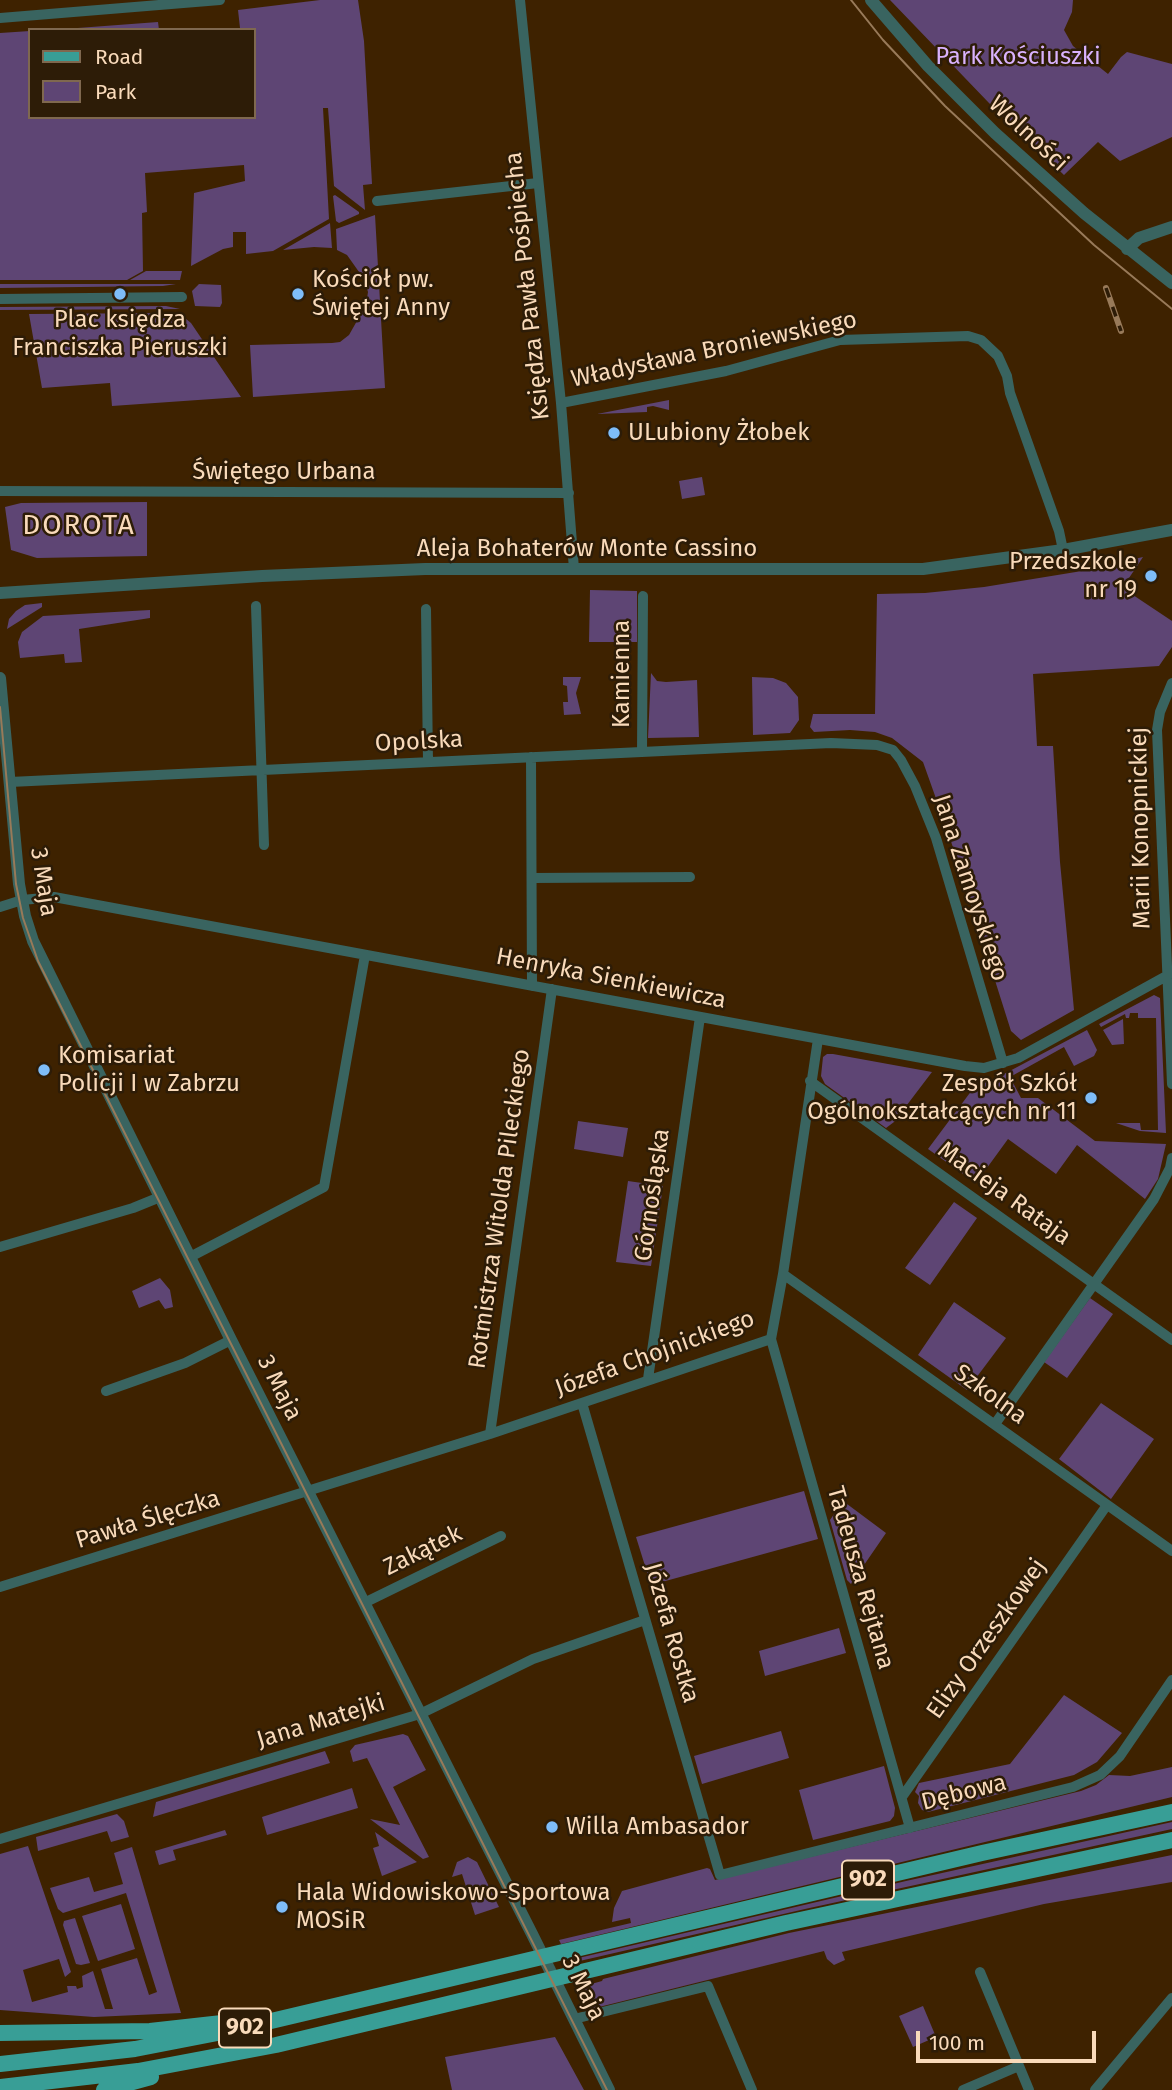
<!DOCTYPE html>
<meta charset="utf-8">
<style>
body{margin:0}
#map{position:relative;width:1172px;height:2090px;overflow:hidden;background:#3e2200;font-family:"Fira Sans",sans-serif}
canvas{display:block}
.legend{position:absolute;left:28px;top:28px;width:228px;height:91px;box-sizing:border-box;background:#2d1c07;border:2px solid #7f684f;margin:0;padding:9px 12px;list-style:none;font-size:21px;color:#f9daba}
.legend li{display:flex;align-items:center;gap:14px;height:35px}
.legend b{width:35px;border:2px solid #7f684f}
.scale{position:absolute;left:916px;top:2031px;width:180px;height:32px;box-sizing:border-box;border:4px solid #f9daba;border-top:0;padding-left:9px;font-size:21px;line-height:24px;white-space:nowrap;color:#f9daba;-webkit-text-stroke:5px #2d1c07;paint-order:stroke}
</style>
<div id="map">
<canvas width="1172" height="2090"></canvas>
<ul class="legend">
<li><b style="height:9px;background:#389e96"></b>Road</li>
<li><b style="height:19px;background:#5e4574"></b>Park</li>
</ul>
<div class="scale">100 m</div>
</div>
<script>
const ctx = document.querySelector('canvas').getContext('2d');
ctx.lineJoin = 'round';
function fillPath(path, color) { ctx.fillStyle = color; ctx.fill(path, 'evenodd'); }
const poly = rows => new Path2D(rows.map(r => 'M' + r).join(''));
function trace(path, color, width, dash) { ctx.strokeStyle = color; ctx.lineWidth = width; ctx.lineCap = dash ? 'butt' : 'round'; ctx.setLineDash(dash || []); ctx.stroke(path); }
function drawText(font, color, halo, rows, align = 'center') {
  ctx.font = font + ' "Fira Sans",sans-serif'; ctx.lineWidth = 5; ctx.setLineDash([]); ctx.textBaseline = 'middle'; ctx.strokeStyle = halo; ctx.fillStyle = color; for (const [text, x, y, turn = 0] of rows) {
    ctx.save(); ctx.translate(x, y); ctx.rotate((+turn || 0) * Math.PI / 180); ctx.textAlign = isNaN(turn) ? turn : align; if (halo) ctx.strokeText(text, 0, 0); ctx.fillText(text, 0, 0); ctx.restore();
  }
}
const green = poly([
 [320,0,358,0,364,41,372,184,363,185,365,210,334,186,328,108,323,108,329,219,273,251,246,254,246,232,233,232,233,247,223,249,191,266,194,193,245,181,244,165,145,173,147,212,142,213,143,271,127,280,0,280,0,33,30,31,30,117,254,117,254,30,225,30,240,28,238,10],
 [890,0,1073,0,1072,12,1064,30,1073,46,1108,74,1121,57,1127,52,1172,64,1172,137,1120,161,1098,142,1064,175,989,103],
 [158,22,159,30,51,30],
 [335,195,359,212,359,214,339,223,336,221,333,196],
 [375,215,385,388,253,397,250,345,332,343,340,342,349,335,366,305,368,292,364,279,347,255,337,250,336,229],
 [330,223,332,248,314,247,283,250],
 [146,271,182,271,180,280,130,280],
 [0,284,176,284,163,286,0,288],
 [199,284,221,285,222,303,220,307,195,306,192,291],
 [166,306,180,309,0,310,0,307],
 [171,313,180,314,191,323,241,397,112,406,110,383,42,388,29,314],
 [669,400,669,410,653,406,647,407,647,412,597,414],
 [702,477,705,495,682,499,679,481],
 [147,502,147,556,37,558,11,550,5,507,21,503],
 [1143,557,1125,584,1124,589,1172,621,1172,647,1159,666,1033,674,1037,746,1053,746,1060,862,1074,1010,1021,1040,1011,1031,949,835,923,762,892,738,875,732,850,730,814,732,810,727,813,714,875,714,877,594,925,593,984,587,1088,570],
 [590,590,637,591,637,642,589,642],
 [42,603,42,607,7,629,9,619,16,611,25,605],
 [150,610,150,618,79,629,82,662,65,663,64,654,20,658,18,642,22,632,43,616],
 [651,673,657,681,666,682,697,680,699,737,648,738],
 [563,677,581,677,576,693,581,714,564,715,563,702,568,702,567,686,563,685],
 [752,677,773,678,786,683,798,697,799,720,790,733,753,735],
 [1154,995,1160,998,1166,1133,1140,1131,1116,1123,1140,1123,1141,1130,1158,1130,1156,1018,1138,1018,1138,1013,1130,1013,1129,1018,1126,1018,1125,1014,1101,1027,1099,1024],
 [1123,1019,1124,1044,1112,1045,1103,1030],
 [1087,1030,1097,1050,1094,1056,1074,1066,1064,1047,1010,1077,1021,1098,1038,1098,1095,1141,1166,1144,1158,1179,1145,1199,1077,1145,1056,1174,1008,1139,976,1183,928,1149,978,1082,998,1083,1004,1074],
 [827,1054,833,1054,932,1072,894,1122,886,1128,825,1084,821,1076,823,1057],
 [578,1121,628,1128,623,1157,574,1149],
 [628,1181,663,1186,651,1266,616,1262],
 [954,1202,977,1218,930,1285,905,1268],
 [160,1278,170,1290,173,1307,165,1309,159,1300,139,1308,132,1291],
 [1090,1298,1113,1314,1067,1378,1044,1362],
 [954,1302,1006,1338,967,1390,918,1355],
 [1101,1403,1154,1439,1111,1499,1059,1459],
 [804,1491,818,1539,651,1585,636,1537],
 [843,1501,886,1533,851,1584,847,1580,830,1520],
 [839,1628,846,1653,765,1676,759,1651],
 [1064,1695,1122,1733,1097,1762,1074,1775,928,1812,922,1810,918,1803,919,1796,915,1792,919,1783,1010,1764],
 [781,1731,789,1758,702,1784,694,1756],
 [403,1734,408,1736,426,1770,393,1787,429,1857,423,1859,370,1819,400,1825,367,1758,353,1762,350,1751,355,1745],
 [325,1751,330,1763,153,1817,156,1802],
 [884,1766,895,1808,894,1816,890,1821,813,1840,799,1790],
 [1172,1767,1172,1797,561,1944,559,1940,631,1923,630,1918,612,1922,614,1908,622,1891,707,1868,710,1869,715,1880,1081,1791,1096,1785,1109,1775,1130,1776],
 [352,1788,358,1808,267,1835,262,1817],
 [117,1814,124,1821,129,1837,111,1842,107,1831,38,1851,36,1837],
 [1172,1822,1172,1829,805,1909,571,1963,570,1960,906,1881],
 [225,1830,227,1835,173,1850,176,1860,159,1865,155,1851],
 [375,1832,417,1862,382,1876,373,1848,379,1846],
 [28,1846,71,1972,65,1977,59,1959,23,1970,32,2002,68,1992,67,1986,76,1986,77,1989,83,1987,82,1976,93,1971,105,2009,113,2009,101,1969,137,1958,149,1995,157,1992,126,1893,63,1913,58,1909,50,1888,89,1877,94,1892,123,1884,114,1853,132,1847,181,2013,94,2017,0,2010,0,1854],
 [1172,1855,1172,1882,1044,1904,842,1952,845,1960,834,1965,827,1959,824,1951,595,2008,588,2006,577,1990,584,1988,584,1986,602,1981,603,1979,789,1933],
 [468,1857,477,1862,499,1907,475,1915,462,1874,452,1877,457,1862],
 [121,1904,135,1949,98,1961,82,1916],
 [75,1918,90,1963,81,1965,76,1964,63,1925,64,1921],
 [923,2006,936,2037,913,2047,899,2016],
 [555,2037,584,2090,452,2090,445,2057]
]);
const minor = poly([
 [520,0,561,403,574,569],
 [0,18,220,0],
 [377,201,538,183],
 [0,299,182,297],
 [561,403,726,371,840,340,968,336,981,340,998,356,1007,376,1010,393,1059,531,1063,550],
 [0,491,569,493],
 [256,606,264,845],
 [426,609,428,762],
 [1172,683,1160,712,1157,730,1172,1084],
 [642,752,643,596],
 [531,757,532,986],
 [10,782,831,743,877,745,893,750,901,760,915,786,936,838,1003,1063],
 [533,878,690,877],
 [0,907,22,900,54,897,965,1066,984,1068,1018,1058,1172,973],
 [810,1081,1172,1340],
 [0,1247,133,1208,160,1197],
 [190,1257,324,1187,365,955],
 [783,1274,1172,1551],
 [771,1339,910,1828],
 [648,1379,700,1017],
 [106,1391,185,1363,231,1340],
 [582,1403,720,1875,1073,1787,1100,1775,1120,1756,1172,1680],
 [995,1424,1154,1199,1170,1168,1172,1158],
 [490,1434,552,989],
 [0,1587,490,1434,771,1339,783,1274,818,1039],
 [364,1603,501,1536],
 [902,1797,1107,1505],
 [0,1839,420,1714,533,1659,645,1620],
 [980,1972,1029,2090],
 [574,2019,708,1986,752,2090],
 [963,2090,1019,2066],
 [1095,2090,1172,1998]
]);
const tertiary = poly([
 [871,0,928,66,995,133,1084,213,1172,283],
 [1127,249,1139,238,1172,227],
 [0,593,262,576,425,569,923,569,1063,550,1172,530],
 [0,678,19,884,25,916,33,941,231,1340,532,1934,609,2090]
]);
const primary = poly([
 [0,2033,150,2031,222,2023],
 [0,2064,135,2049,233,2030,982,1853,1172,1812],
 [0,2087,138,2071,276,2045,786,1923,1172,1840],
 [104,2090,151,2077]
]);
const tram = poly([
 [851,0,883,40,945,106,1094,245,1172,309],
 [0,707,16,884,23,918,38,961,607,2090]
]);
const rail = poly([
 [1106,288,1121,331]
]);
const markers = [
 [120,294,7,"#7ebdf9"],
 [298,294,7,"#7ebdf9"],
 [614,433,7,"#7ebdf9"],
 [1151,576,7,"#7ebdf9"],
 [44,1070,7,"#7ebdf9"],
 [1091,1098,7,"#7ebdf9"],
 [552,1827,7,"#7ebdf9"],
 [282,1907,7,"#7ebdf9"]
];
const shields = [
 [868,1880,52],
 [245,2028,52]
];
const shieldNames = [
 ["902",868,1880],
 ["902",245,2028]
];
const parkNames = [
 ["Park Kościuszki",1018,57]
];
const streetNames = [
 ["Wolności",1028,134,43],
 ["Księdza Pawła Pośpiecha",528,286,-96],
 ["Władysława Broniewskiego",714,350,-12],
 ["Świętego Urbana",284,472],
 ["Aleja Bohaterów Monte Cassino",587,549],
 ["Kamienna",622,674,-90],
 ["Opolska",419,742,-3],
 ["Marii Konopnickiej",1141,828,-91],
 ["3 Maja",43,882,81],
 ["Jana Zamoyskiego",970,888,72],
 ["Henryka Sienkiewicza",611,979,11],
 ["Macieja Rataja",1004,1194,36],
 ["Górnośląska",653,1195,-82],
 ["Rotmistrza Witolda Pileckiego",500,1209,-82],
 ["Józefa Chojnickiego",655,1354,-20],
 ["3 Maja",279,1388,63],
 ["Szkolna",990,1395,36],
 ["Pawła Ślęczka",148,1520,-17],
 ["Zakątek",423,1551,-26],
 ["Tadeusza Rejtana",860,1578,74],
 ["Józefa Rostka",671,1633,74],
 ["Elizy Orzeszkowej",987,1639,-55],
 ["Jana Matejki",321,1722,-17],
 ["Dębowa",964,1793,-14],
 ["3 Maja",583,1988,64]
];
const poiNames = [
 ["Kościół pw.",312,280],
 ["Świętej Anny",312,308],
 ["Plac księdza",120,320,"center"],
 ["Franciszka Pieruszki",120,348,"center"],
 ["ULubiony Żłobek",628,433],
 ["Przedszkole",1137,562,"right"],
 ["nr 19",1137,590,"right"],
 ["Komisariat",58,1056],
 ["Policji I w Zabrzu",58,1084],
 ["Zespół Szkół",1077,1084,"right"],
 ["Ogólnokształcących nr 11",1077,1112,"right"],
 ["Willa Ambasador",566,1827],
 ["Hala Widowiskowo-Sportowa",296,1893],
 ["MOSiR",296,1921]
];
const quarterNames = [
 ["DOROTA",79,526]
];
fillPath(green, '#5e4574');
trace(minor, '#396460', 10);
trace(tertiary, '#396460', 12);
trace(primary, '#389e96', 16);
trace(tram, '#987a59', 2);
trace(rail, '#987a59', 6);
trace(rail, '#2d1c07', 3.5, [10]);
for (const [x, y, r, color] of markers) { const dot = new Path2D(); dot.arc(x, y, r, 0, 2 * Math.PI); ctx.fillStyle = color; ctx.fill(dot); trace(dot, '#2d1c07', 2.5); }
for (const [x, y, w] of shields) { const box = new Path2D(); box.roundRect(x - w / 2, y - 19.5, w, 39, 5); ctx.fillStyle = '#2d1c07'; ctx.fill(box); trace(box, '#f9daba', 2); }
drawText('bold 23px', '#f9daba', null, shieldNames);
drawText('24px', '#d9b2fd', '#2d1c07', parkNames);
drawText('24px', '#f9daba', '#2d1c07', streetNames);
drawText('24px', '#f9daba', '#2d1c07', poiNames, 'left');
ctx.letterSpacing = '2px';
drawText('28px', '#f9daba', '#2d1c07', quarterNames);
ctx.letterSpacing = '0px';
</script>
